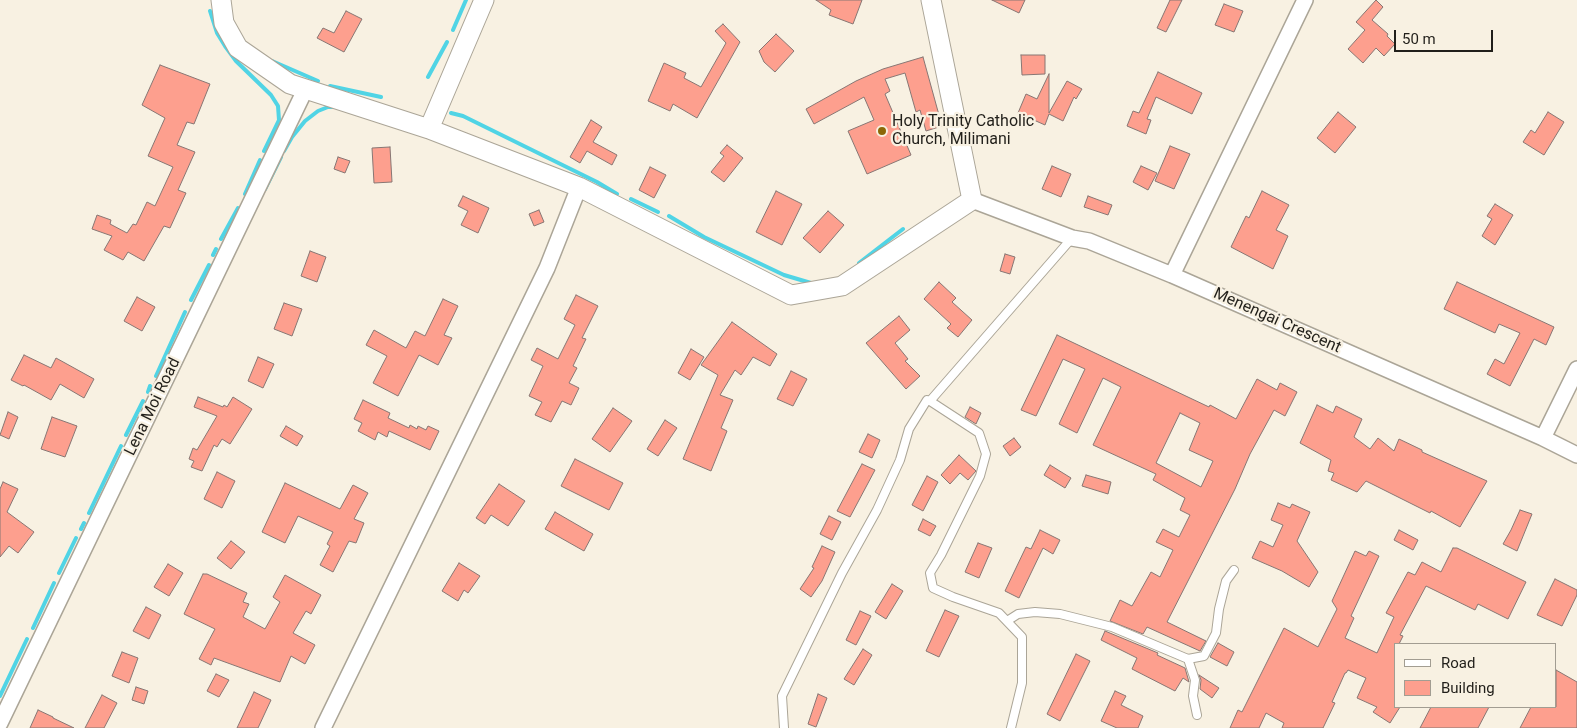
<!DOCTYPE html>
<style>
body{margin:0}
#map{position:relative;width:1577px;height:728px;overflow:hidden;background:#f8f1e2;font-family:Roboto,sans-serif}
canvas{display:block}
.legend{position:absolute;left:1394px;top:643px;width:162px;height:65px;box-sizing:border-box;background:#f8f1e2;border:1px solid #a29d92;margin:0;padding:6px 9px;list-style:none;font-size:15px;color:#211f1a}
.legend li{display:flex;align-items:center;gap:10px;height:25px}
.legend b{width:25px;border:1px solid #a29d92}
.scale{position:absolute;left:1394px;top:30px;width:99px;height:22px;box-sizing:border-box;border:2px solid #211f1a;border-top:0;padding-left:6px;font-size:15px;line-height:18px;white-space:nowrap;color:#211f1a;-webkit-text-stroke:4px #f8f1e2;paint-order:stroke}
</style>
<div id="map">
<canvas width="1577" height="728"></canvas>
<ul class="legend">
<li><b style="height:6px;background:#fff"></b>Road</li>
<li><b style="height:14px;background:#fd9f8e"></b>Building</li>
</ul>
<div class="scale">50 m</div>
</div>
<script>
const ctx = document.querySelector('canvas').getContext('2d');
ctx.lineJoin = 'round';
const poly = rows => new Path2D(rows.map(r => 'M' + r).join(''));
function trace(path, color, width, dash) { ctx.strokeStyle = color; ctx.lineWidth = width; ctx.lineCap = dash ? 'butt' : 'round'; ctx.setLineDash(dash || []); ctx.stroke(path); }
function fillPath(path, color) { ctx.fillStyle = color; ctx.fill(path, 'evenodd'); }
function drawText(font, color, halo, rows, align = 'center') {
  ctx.font = font + ' Roboto,sans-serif'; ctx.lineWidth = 4.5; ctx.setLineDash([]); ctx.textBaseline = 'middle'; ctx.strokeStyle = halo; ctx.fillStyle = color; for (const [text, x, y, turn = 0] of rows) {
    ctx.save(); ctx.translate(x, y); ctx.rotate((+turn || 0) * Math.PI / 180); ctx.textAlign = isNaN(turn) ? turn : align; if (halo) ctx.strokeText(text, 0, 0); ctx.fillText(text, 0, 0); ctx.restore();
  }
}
const stream = poly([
 [210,11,217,33,225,46,236,61,271,95,278,106,279,120,264,151],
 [453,30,466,0],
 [272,61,318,81],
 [428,77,447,42],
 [330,86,381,97],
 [451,113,463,116,597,182,617,194],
 [284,151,292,137,305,121,318,111,328,107,334,107],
 [265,189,281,157],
 [245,194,260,160],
 [631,199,658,212],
 [669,216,704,237,784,275,811,283],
 [221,239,238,208],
 [213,255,216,249],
 [859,263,903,229],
 [191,300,209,265],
 [156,376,185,312],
 [148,392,150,386],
 [126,435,143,401],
 [89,513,121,446],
 [81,529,84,523],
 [59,573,76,538],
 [33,628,54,583],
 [0,696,27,639]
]);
const building = poly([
 [816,0,862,0,853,24,829,15,831,10,816,0],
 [992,0,1025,0,1019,13,992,0],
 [1170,0,1182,0,1166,32,1157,28,1170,0],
 [1376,0,1383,7,1372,20,1388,34,1387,36,1395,44,1384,56,1376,48,1363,63,1348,49,1365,30,1356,22,1376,0],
 [1224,4,1243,11,1234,32,1215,25,1224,4],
 [346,11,362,19,344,52,317,38,323,28,334,33,346,11],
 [723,24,740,42,697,118,673,104,670,111,648,101,664,63,686,73,684,78,701,87,726,43,715,31,723,24],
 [776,34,794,51,775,72,764,62,759,51,776,34],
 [1021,55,1045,55,1045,74,1022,75,1021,55],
 [923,57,942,126,926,131,920,110,916,112,905,73,885,79,890,91,885,94,911,155,867,174,848,131,874,120,864,97,814,124,806,109,856,81,883,69,923,57],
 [160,65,210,84,194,124,187,122,177,145,195,152,178,190,186,193,170,228,164,226,144,261,128,252,123,260,104,250,112,236,92,229,97,215,111,220,110,224,127,233,133,224,136,225,147,202,155,206,173,167,148,156,165,118,142,105,160,65],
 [1158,72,1202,93,1192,114,1156,97,1147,119,1151,120,1146,134,1127,126,1133,111,1139,113,1158,72],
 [1049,74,1049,113,1067,81,1082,89,1076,99,1074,97,1063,121,1049,114,1045,125,1018,113,1026,94,1037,99,1049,74],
 [1338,112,1356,127,1335,153,1317,138,1338,112],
 [1548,112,1564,122,1544,155,1523,142,1531,130,1535,133,1548,112],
 [591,120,602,127,593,142,617,155,612,165,587,151,580,163,570,157,591,120],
 [727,145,743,158,724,182,711,172,724,156,720,153,727,145],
 [1170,146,1190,154,1174,189,1155,181,1170,146],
 [390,147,392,182,374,183,372,148,390,147],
 [338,157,350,161,345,173,334,169,338,157],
 [1052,166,1071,174,1061,197,1042,189,1052,166],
 [1141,166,1157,173,1148,190,1133,182,1141,166],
 [650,167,666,175,654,198,639,190,650,167],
 [776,191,802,204,782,245,756,232,776,191],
 [1262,191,1289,205,1276,230,1288,236,1273,269,1231,247,1246,216,1249,218,1262,191],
 [463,196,489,208,478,233,461,225,468,211,458,206,463,196],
 [1088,196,1112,205,1108,215,1084,207,1088,196],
 [1495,204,1513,215,1495,245,1482,236,1492,219,1487,216,1495,204],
 [539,210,544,222,534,226,529,214,539,210],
 [828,211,844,225,820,253,803,238,828,211],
 [310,251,326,257,317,282,301,276,310,251],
 [1005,254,1015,257,1010,274,1000,271,1005,254],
 [939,282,956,298,952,302,972,320,958,337,947,328,951,324,924,299,939,282],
 [1457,282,1554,327,1546,345,1534,339,1510,386,1487,374,1495,359,1504,364,1520,333,1499,324,1495,333,1444,309,1457,282],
 [576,295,598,306,582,338,586,339,573,366,577,368,569,383,579,388,571,405,562,401,551,422,535,415,542,402,529,396,543,366,531,360,537,348,558,359,575,325,564,319,576,295],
 [137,297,155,307,142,331,124,321,137,297],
 [443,299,458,306,444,335,452,338,438,365,419,355,398,396,373,383,387,356,366,345,374,330,406,348,415,331,425,336,443,299],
 [284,303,302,309,292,336,274,329,284,303],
 [899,316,910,330,895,343,908,359,905,361,920,376,906,389,866,343,899,316],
 [732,322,777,354,770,366,753,357,741,375,735,370,720,395,733,400,721,428,727,431,711,471,683,459,718,375,701,365,732,322],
 [1057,335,1209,407,1210,405,1236,419,1257,379,1277,390,1280,383,1297,392,1285,416,1274,410,1250,454,1235,489,1167,622,1206,641,1200,651,1147,627,1143,634,1110,621,1120,600,1132,606,1151,572,1160,577,1173,550,1156,542,1163,529,1179,537,1190,515,1180,510,1185,498,1153,480,1156,474,1093,445,1121,387,1103,378,1077,433,1059,424,1085,369,1063,359,1036,416,1021,410,1057,335],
 [1180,413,1200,423,1189,450,1213,461,1201,487,1156,463,1180,413],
 [691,349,704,357,690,380,678,373,691,349],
 [24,355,51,368,56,358,94,379,84,398,60,384,51,400,24,385,23,386,11,380,24,355],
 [258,357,274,364,263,388,248,381,258,357],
 [791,371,807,379,793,406,777,399,791,371],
 [198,397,223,407,224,405,227,407,233,397,252,409,230,444,222,439,217,447,214,445,202,471,191,467,194,461,189,459,193,448,197,450,217,416,194,407,198,397],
 [363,400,390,413,388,418,409,428,410,425,417,429,418,426,426,430,428,426,439,431,430,450,389,431,387,437,378,432,375,440,358,431,362,423,354,419,363,400],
 [1317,405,1333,413,1336,406,1362,419,1354,437,1370,449,1378,438,1394,451,1399,439,1422,450,1422,452,1487,481,1460,527,1431,511,1430,513,1366,481,1357,492,1331,480,1334,473,1328,471,1331,460,1300,443,1317,405],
 [970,407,981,413,976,424,965,417,970,407],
 [613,408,632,421,610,452,592,439,613,408],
 [8,412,18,417,9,439,0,435,8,412],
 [52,417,77,426,65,457,41,449,52,417],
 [665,420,677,428,658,456,647,449,665,420],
 [286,426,303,436,297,446,280,436,286,426],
 [868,434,880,440,872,458,859,452,868,434],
 [1014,438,1021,447,1010,456,1003,446,1014,438],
 [959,455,976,471,968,480,960,473,950,484,941,475,959,455],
 [575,459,623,483,609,510,561,486,575,459],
 [862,464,875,470,850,517,837,511,862,464],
 [1050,465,1071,478,1065,488,1044,475,1050,465],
 [217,472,235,481,222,508,204,499,217,472],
 [1086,475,1111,482,1108,494,1082,486,1086,475],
 [927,476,938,482,923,511,912,505,927,476],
 [3,482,18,489,7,512,34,532,18,553,9,546,0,557,0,489,3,482],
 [285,483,340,509,353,485,368,493,354,519,364,523,356,543,349,541,333,572,320,565,330,546,327,544,333,532,298,516,285,543,262,532,285,483],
 [499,484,525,501,508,526,491,515,485,524,476,518,499,484],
 [1278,503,1290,508,1292,504,1310,512,1297,541,1318,572,1309,587,1282,571,1252,558,1260,541,1273,547,1283,525,1271,520,1278,503],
 [1520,510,1532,514,1517,551,1503,544,1511,530,1520,510],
 [555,512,593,534,584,551,545,529,555,512],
 [829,516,841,522,832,540,820,534,829,516],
 [923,519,936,526,930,536,918,530,923,519],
 [1040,530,1060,540,1053,554,1043,548,1019,598,1005,591,1026,547,1031,549,1040,530],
 [1399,530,1418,540,1413,550,1394,540,1399,530],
 [231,541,245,552,231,569,217,558,231,541],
 [978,543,992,548,979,578,965,572,978,543],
 [822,546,835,552,822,581,811,597,800,589,814,568,812,567,822,546],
 [1453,548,1457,548,1526,582,1508,619,1478,604,1475,610,1426,586,1400,635,1403,636,1399,644,1396,644,1396,707,1400,707,1390,723,1373,712,1377,707,1357,698,1366,678,1348,670,1346,673,1345,673,1332,702,1335,703,1323,728,1282,728,1284,723,1266,713,1259,728,1230,728,1238,710,1242,712,1284,628,1318,647,1337,609,1332,601,1355,551,1366,556,1369,551,1379,556,1351,616,1354,618,1345,638,1377,653,1394,617,1386,613,1408,572,1415,575,1422,562,1441,572,1453,548],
 [459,563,480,576,468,593,464,590,458,601,442,591,459,563],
 [168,564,183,573,169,596,154,587,168,564],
 [203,574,207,574,247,593,243,602,249,604,243,617,265,629,280,602,273,597,285,575,321,595,311,614,306,611,293,633,315,645,305,664,291,656,280,682,214,658,211,665,199,659,215,629,184,614,203,574],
 [1555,579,1577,590,1577,595,1562,626,1537,615,1555,579],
 [892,584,903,591,886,619,875,612,892,584],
 [146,607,161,615,149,639,133,631,146,607],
 [945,610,959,616,939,657,926,651,945,610],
 [860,611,871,616,856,645,846,640,860,611],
 [1105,631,1158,653,1157,655,1185,668,1189,682,1183,678,1175,691,1132,669,1137,658,1101,640,1105,631],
 [1218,643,1234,652,1227,666,1210,657,1218,643],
 [863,649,872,655,854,685,844,679,863,649],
 [122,652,138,658,129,683,112,676,122,652],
 [1076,654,1090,661,1060,721,1047,714,1076,654],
 [1556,670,1577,682,1577,728,1520,728,1531,707,1556,707,1556,670],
 [216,674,229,680,219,697,207,691,216,674],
 [1199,675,1219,688,1212,698,1200,689,1201,680,1199,675],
 [136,687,148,691,144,704,132,700,136,687],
 [1115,691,1126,696,1121,705,1143,716,1138,728,1117,728,1101,721,1115,691],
 [254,692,271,700,258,728,237,728,254,692],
 [818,694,827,698,816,727,808,724,818,694],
 [102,695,117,703,104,728,85,728,102,695],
 [1431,707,1489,707,1478,728,1420,728,1431,707],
 [38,710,53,717,53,718,74,728,30,728,38,710]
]);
const service = poly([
 [930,401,979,433,986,454,980,476,941,555,930,573,933,588,953,597,999,613,1022,637,1022,683,1011,728],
 [1007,621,1018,614,1035,612,1060,614,1112,627,1188,659,1204,656,1216,633,1219,609,1226,581,1234,570],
 [1188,659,1195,680,1193,696,1197,715],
 [784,728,782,696,842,573,877,510,900,460,909,429,927,400,930,401,1072,238]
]);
const minor = poly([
 [972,200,1072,238,1089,241,1172,275,1543,438,1577,455],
 [1172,275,1305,0],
 [1543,438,1577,369],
 [0,723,305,90],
 [323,728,547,268,579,187]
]);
const tertiary = poly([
 [221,0,224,23,238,48,290,84,429,129],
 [484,0,429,129,579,187,791,295,842,286,972,200,931,0]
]);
const markers = [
 [882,131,5,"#8b6707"]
];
const poiNames = [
 ["Holy Trinity Catholic",892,122],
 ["Church, Milimani",892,140]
];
const streetNames = [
 ["Menengai Crescent",1277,321,24],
 ["Lena Moi Road",153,407,-64]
];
trace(stream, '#50d4e5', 4);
fillPath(building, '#fd9f8e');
trace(building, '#877673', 1);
trace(service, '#aba597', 10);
trace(minor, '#aba597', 18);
trace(tertiary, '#aba597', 21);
trace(service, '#fff', 8);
trace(minor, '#fff', 15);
trace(tertiary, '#fff', 19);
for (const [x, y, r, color] of markers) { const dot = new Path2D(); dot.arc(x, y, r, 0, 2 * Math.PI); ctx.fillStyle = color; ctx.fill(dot); trace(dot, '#f8f1e2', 2); }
drawText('16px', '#211f1a', '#f8f1e2', poiNames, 'left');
drawText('16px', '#211f1a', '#f8f1e2', streetNames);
</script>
